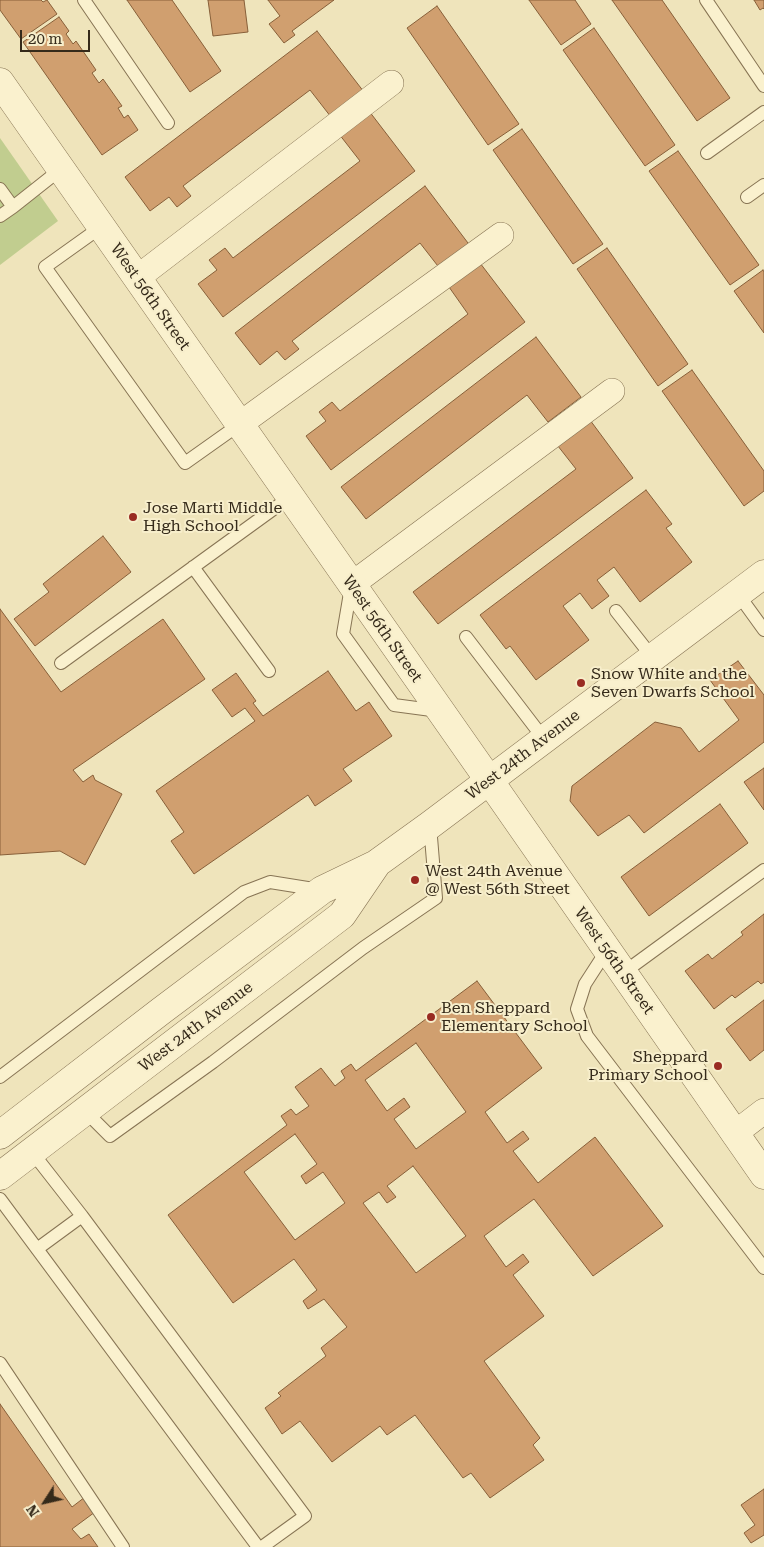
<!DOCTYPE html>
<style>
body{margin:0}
#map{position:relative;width:764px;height:1547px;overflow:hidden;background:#efe4bb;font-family:"Roboto Serif",serif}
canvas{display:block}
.north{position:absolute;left:20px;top:1477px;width:50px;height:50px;-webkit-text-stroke:4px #f7eecb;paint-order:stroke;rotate:235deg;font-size:14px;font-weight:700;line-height:20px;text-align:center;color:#352a1a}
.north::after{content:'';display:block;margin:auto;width:18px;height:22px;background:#352a1a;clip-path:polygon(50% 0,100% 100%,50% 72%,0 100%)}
.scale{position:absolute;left:20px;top:30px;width:70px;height:22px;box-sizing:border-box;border:2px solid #352a1a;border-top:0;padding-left:6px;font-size:15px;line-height:18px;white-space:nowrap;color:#352a1a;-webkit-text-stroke:4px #f7eecb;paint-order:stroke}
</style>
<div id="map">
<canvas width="764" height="1547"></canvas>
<div class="north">N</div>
<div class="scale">20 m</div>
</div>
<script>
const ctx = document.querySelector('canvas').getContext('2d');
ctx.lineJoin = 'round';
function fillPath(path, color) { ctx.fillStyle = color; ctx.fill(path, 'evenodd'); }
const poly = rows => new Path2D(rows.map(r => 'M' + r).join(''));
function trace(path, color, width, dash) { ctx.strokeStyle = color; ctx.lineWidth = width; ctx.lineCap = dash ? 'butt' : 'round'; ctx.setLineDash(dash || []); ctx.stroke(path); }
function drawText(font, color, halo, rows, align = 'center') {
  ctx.font = font + ' "Roboto Serif",serif'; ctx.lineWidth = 4; ctx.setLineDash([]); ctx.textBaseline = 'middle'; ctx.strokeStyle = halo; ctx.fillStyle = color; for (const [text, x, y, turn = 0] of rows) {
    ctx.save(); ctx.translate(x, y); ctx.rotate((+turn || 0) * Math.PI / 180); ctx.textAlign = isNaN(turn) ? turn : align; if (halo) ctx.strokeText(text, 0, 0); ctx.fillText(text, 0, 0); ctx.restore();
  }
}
const green = poly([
 [0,138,58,221,0,265]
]);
const building = poly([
 [0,0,41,0,43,2,47,0,57,14,21,39,0,10,0,0],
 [127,0,172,0,221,71,190,92,127,0],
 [208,0,244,0,248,32,213,36,208,0],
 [268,0,334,0,292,31,295,35,284,43,269,24,280,16,268,0],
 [529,0,575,0,591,24,561,45,529,0],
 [612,0,662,0,730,98,697,121,612,0],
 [754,0,764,0,764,9,763,8,760,10,754,0],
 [437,6,519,124,488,145,407,28,437,6],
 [59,17,69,31,66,34,73,44,76,41,96,70,92,73,99,83,103,79,122,106,118,108,124,118,128,115,138,130,102,155,23,42,59,17],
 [594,28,675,145,645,166,563,50,594,28],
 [317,31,364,92,331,117,310,90,183,186,191,196,177,207,169,197,150,211,125,177,317,31],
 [369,111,415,171,223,317,198,284,217,270,209,260,225,248,233,258,360,161,339,134,369,111],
 [522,129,603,244,573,264,493,150,522,129],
 [678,151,759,265,730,285,649,171,678,151],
 [425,186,471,247,441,270,420,243,292,341,299,349,285,360,277,351,260,365,235,333,425,186],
 [607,248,688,364,658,386,577,269,607,248],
 [480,263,525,322,331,470,306,436,326,421,319,412,332,402,340,411,468,314,449,287,480,263],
 [763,270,764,272,764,333,734,291,763,270],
 [536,337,581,397,548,422,527,395,366,519,341,487,536,337],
 [692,370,764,471,764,491,744,506,662,391,692,370],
 [587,416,633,478,438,624,413,592,576,469,554,441,587,416],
 [646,490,672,524,666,528,692,562,640,602,614,567,597,580,609,596,592,609,580,593,563,606,589,640,536,680,510,646,506,649,480,615,646,490],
 [103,536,131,572,35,646,14,619,49,592,43,584,103,536],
 [0,609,61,692,163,619,205,679,73,770,83,782,93,775,95,780,122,794,85,865,60,851,0,855,0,609],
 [738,661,764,695,764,742,644,833,629,815,598,836,570,801,572,786,655,722,681,728,699,752,739,720,710,680,738,661],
 [328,671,356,711,369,702,392,736,343,769,352,781,315,806,308,795,194,874,171,841,184,832,156,791,255,721,245,708,232,717,212,690,236,673,256,701,253,703,263,716,328,671],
 [764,768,764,810,744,782,764,768],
 [720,804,748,843,649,916,621,877,720,804],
 [764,914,764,982,761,984,758,981,735,998,732,995,714,1009,685,971,708,954,712,959,743,935,741,932,764,914],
 [477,981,542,1068,485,1112,507,1143,523,1131,529,1139,513,1151,538,1183,595,1137,663,1226,593,1276,534,1199,484,1236,506,1267,523,1254,529,1262,513,1275,544,1316,484,1361,540,1438,533,1445,544,1460,490,1498,471,1473,463,1478,415,1415,387,1435,380,1426,332,1462,300,1421,282,1434,265,1408,281,1396,278,1393,326,1356,321,1348,347,1327,324,1299,308,1309,303,1301,317,1290,294,1259,233,1303,168,1215,287,1125,281,1116,291,1109,296,1115,309,1106,295,1087,321,1068,335,1086,345,1078,341,1071,351,1064,356,1071,477,981],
 [416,1043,466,1112,416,1149,394,1119,410,1107,404,1098,387,1111,365,1080,416,1043],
 [295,1134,317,1164,301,1176,306,1184,323,1172,345,1203,295,1240,244,1172,295,1134],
 [413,1166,466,1236,416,1273,363,1203,379,1192,387,1203,396,1197,387,1186,413,1166],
 [764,1000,764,1050,750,1061,726,1029,764,1000],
 [0,1404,72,1507,85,1497,95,1512,72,1529,81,1539,89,1534,98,1547,0,1547,0,1404],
 [764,1489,764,1535,751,1543,744,1533,755,1525,741,1505,764,1489]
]);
const service = poly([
 [84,0,168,123],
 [706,0,764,86],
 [707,153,764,112],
 [0,189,13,207,0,216],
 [747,197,764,185],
 [13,207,61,169],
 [101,227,45,267,185,463,240,424],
 [193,567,269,671],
 [351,587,343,634,394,705,439,711],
 [738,594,764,630],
 [616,611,653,658],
 [466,637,544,739],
 [61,663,290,497],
 [607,950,585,984,577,1009,587,1036,764,1268],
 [623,973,764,870],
 [0,1077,244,892,270,882,320,890],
 [85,1111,110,1136,213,1062,363,948,436,898,430,825],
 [32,1152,82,1216],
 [0,1199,258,1547],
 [37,1249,82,1216,305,1516,262,1547],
 [0,1363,123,1547]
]);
const minor = poly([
 [137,278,391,83],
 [240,424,501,235],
 [351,585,612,391],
 [734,1134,764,1111]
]);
const tertiary = poly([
 [0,82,489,780,764,1175],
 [0,1135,161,1011,322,890,376,864,430,825,764,574],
 [0,1176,342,915,376,865]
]);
const markers = [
 [133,517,5,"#992b22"],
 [581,683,5,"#992b22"],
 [415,880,5,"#992b22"],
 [431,1017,5,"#992b22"],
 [718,1066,5,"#992b22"]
];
const streetNames = [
 ["West 56th Street",150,297,55],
 ["West 56th Street",382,629,55],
 ["West 24th Avenue",523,755,-37],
 ["West 56th Street",614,961,55],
 ["West 24th Avenue",196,1027,-37]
];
const poiNames = [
 ["Jose Marti Middle",143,508],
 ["High School",143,526],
 ["Snow White and the",591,674],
 ["Seven Dwarfs School",591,692],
 ["West 24th Avenue",425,871],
 ["@ West 56th Street",425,889],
 ["Ben Sheppard",441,1008],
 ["Elementary School",441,1026],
 ["Sheppard",708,1057,"right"],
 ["Primary School",708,1075,"right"]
];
fillPath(green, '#c1cd8f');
fillPath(building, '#d09f6f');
trace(building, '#875f39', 1);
trace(service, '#877454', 14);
trace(minor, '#877454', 26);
trace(tertiary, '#877454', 29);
trace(service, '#faf1ce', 12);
trace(minor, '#faf1ce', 25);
trace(tertiary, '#faf1ce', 28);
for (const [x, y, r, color] of markers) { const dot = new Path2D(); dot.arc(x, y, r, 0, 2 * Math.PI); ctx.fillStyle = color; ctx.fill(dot); trace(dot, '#f7eecb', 2); }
drawText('16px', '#352a1a', '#f7eecb', streetNames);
drawText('16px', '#352a1a', '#f7eecb', poiNames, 'left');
</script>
